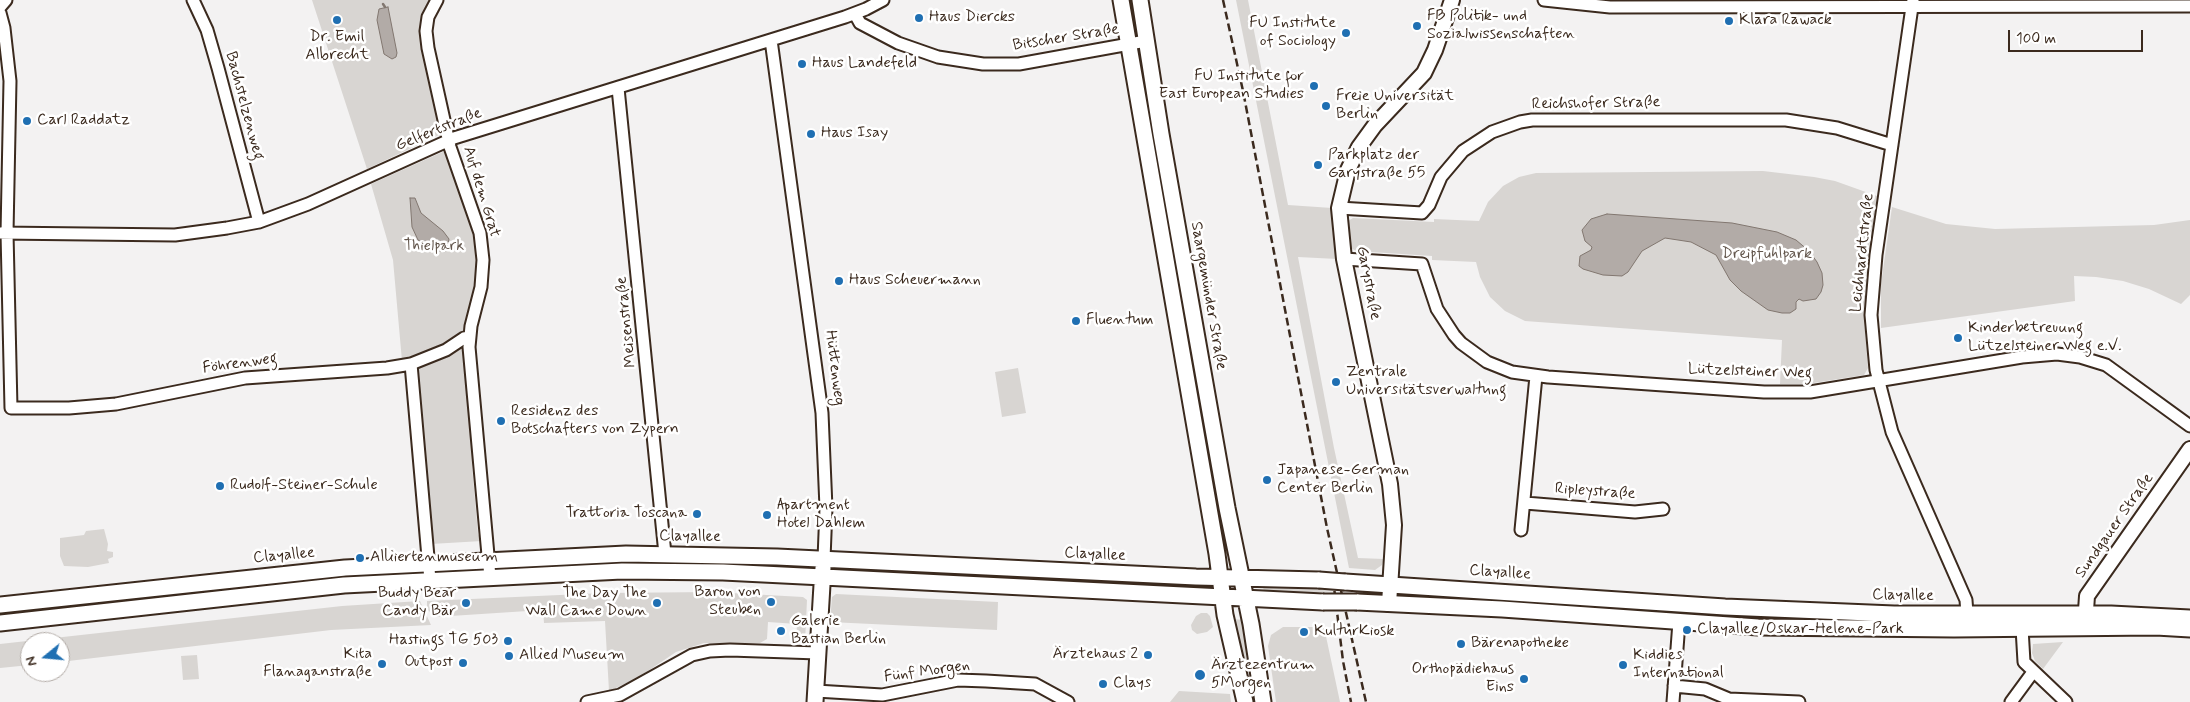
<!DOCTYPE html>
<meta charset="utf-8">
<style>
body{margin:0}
#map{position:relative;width:2190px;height:702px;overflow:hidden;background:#f3f2f2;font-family:Mynerve,sans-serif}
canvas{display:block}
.north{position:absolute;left:20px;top:632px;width:50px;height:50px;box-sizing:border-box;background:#fff;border:1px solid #b1aaa5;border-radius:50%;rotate:253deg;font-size:14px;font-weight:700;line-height:20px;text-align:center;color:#3b2a1e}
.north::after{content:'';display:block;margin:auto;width:18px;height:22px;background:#1f6fb2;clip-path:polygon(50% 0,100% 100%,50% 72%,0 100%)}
.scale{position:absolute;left:2008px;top:30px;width:135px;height:22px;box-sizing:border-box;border:2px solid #3b2a1e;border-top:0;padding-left:6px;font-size:15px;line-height:18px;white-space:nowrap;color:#3b2a1e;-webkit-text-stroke:4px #fff;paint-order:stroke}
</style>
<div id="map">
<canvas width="2190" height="702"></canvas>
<div class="north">N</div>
<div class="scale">100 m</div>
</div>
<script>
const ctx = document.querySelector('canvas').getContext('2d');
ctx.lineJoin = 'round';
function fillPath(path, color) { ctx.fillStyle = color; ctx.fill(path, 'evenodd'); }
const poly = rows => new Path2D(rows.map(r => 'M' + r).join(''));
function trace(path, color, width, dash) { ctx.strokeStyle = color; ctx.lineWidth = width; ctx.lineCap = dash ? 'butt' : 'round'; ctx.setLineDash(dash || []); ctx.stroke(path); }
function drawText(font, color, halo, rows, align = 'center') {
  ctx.font = font + ' Mynerve,sans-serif'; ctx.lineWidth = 5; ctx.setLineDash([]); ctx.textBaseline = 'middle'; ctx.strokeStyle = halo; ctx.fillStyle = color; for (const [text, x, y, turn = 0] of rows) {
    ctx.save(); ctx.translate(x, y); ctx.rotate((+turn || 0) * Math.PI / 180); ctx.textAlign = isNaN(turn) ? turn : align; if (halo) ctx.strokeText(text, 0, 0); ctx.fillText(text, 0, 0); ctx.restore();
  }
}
const green = poly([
 [312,0,431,0,423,19,421,40,443,133,367,169],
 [1236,0,1248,0,1288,205,1332,208,1332,229,1337,259,1298,257,1334,448,1358,558,1384,559,1382,565,1375,570,1349,568],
 [447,150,473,230,479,263,478,279,466,325,458,337,432,352,402,361,393,260,371,184],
 [1158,156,1182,298,1179,297,1155,157],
 [1763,171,1814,177,1835,181,1877,196,1866,277,1864,319,1868,368,1864,375,1807,384,1780,384,1782,340,1525,321,1505,311,1490,297,1480,277,1476,262,1432,260,1432,256,1356,251,1351,248,1348,221,1353,218,1434,222,1434,219,1479,221,1488,202,1503,186,1519,177,1536,173],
 [1892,207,1946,224,1995,229,2154,225,2190,220,2190,295,2181,304,2149,289,2123,281,2096,277,2074,276,2075,301,1881,328,1881,284],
 [1185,313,1220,502,1218,504,1215,504,1183,314],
 [464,344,474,460,472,466,478,534,482,541,431,544,416,366],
 [1018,368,1026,413,1002,417,995,372],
 [104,529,108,544,107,551,113,552,113,557,108,559,109,563,88,567,64,566,60,556,60,538,84,535,86,531],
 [581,559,803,563,802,572,507,572,506,563],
 [410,568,410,577,43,614,42,605],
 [901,568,978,571,978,579,841,573,841,569,885,571],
 [1124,579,1200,582,1201,590,1124,586],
 [1263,586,1337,588,1337,591,1294,594,1264,593],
 [1401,591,1671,610,1671,614,1401,597],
 [713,592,803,597,807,600,805,642,796,645,797,624,768,622,767,639,760,643,704,643,676,652,636,679,609,691,605,621,544,623,543,610,435,617,427,609,427,601,604,593],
 [836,594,998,602,997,630,830,622,832,597],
 [420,601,431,625,331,630,60,662,60,642,30,642,30,665,0,668,0,644,342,606],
 [1201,613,1207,613,1210,616,1213,627,1207,632,1197,634,1192,630,1191,625,1196,616],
 [1231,619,1245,620,1259,702,1252,702],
 [1283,627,1324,627,1340,702,1276,702,1268,646,1271,635],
 [2063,642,2043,669,2035,661,2032,653,2033,644],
 [197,655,199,679,183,680,181,656],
 [1179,691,1230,694,1231,702,1170,702]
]);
const water = poly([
 [388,7,397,53,396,57,392,59,384,54,377,20,379,9,388,7],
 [410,198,415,198,421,213,443,231,449,239,447,250,444,252,438,251,418,240,412,227,410,198],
 [1607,214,1732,223,1777,232,1796,240,1809,251,1817,262,1822,273,1823,285,1821,292,1816,299,1803,301,1799,299,1796,302,1796,309,1790,313,1782,313,1768,310,1741,291,1730,280,1716,255,1691,242,1665,238,1642,251,1628,272,1622,276,1603,275,1583,269,1579,266,1580,256,1591,250,1592,247,1585,241,1582,230,1591,219,1607,214]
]);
const stream = poly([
 [383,4,385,7]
]);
const minor = poly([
 [193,0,207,30,218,68,259,222],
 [437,0,428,17,426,31,428,48,450,147,480,233,483,260,481,287,471,326,469,347,490,577],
 [1544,0,1610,7,2190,6],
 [1913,0,1876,255,1871,315,1876,370,1892,432,1966,600,1967,614],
 [0,7,6,0],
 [0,13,4,28,10,81,7,233,11,408,69,408,116,404,245,378,387,368,411,364,446,350,464,338,469,337],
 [855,14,860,23,898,43,938,57,983,64,1019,64,1146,41],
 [771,40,822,413,826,508,824,559],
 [618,88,665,554],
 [1339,208,1422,213,1429,205,1441,177,1463,151,1492,132,1520,122,1532,120,1786,120,1837,128,1892,145],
 [0,233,175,235,227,228,259,222,308,204,454,138,845,17,866,9,883,0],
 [1344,259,1422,264,1437,309,1454,335,1461,343,1487,362,1512,372,1548,377,1764,392,1810,392,2022,357,2057,354,2080,357,2106,365,2190,426],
 [411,364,430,580],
 [1525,503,1635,512,1663,509],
 [1521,530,1536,376],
 [2022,628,2024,662,2066,702],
 [1674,686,1705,689,1729,699,1799,702],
 [816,691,882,695,958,680,986,681,1035,684,1068,702],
 [587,702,620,695,692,655,710,651,730,650,818,653],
 [1673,702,1679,622],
 [2011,702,2033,672]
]);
const tertiary = poly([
 [1389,604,1394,525,1390,484,1344,259,1339,208,1348,170,1359,147,1375,125,1424,73,1435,50,1452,0],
 [2085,625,2087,596,2190,449]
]);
const secondary = poly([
 [1121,0,1217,554,1225,615,1245,702],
 [1140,0,1161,134,1227,508,1251,624,1263,702],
 [1345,582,1725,607,1894,614,2111,614,2190,618],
 [1357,602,1502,609,1758,627,1954,629,2156,627,2190,629],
 [0,605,345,568,626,554,777,557,1196,577,1319,580],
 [0,623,344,585,622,571,723,572,1323,602],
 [815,702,823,568]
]);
const rail = poly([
 [1223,0,1243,91,1327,528,1366,702],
 [1333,579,1343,661,1351,702]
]);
const secondaryBridge = poly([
 [1319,580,1345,582],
 [1323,602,1357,602]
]);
const markers = [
 [919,18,5,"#1f6fb2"],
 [337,20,5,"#1f6fb2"],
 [1729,21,5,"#1f6fb2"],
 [1417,26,5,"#1f6fb2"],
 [1346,33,5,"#1f6fb2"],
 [802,64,5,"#1f6fb2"],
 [1314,86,5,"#1f6fb2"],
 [1326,106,5,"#1f6fb2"],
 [27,121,5,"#1f6fb2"],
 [811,134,5,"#1f6fb2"],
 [1318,165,5,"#1f6fb2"],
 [839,281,5,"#1f6fb2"],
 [1076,321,5,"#1f6fb2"],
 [1958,338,5,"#1f6fb2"],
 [1336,382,5,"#1f6fb2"],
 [501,421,5,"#1f6fb2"],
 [1267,480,5,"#1f6fb2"],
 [220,486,5,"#1f6fb2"],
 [697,514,5,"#1f6fb2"],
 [767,515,5,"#1f6fb2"],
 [360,558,5,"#1f6fb2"],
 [771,602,5,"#1f6fb2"],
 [466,603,5,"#1f6fb2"],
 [657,603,5,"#1f6fb2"],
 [1687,630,5,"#1f6fb2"],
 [781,631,5,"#1f6fb2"],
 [1304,632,5,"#1f6fb2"],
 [508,641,5,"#1f6fb2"],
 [1461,644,5,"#1f6fb2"],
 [1148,655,5,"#1f6fb2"],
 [509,656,5,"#1f6fb2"],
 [463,663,5,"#1f6fb2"],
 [382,664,5,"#1f6fb2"],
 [1623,665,5,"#1f6fb2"],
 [1200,675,6,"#1f6fb2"],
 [1524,679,5,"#1f6fb2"],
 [1103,684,5,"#1f6fb2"]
];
const poiNames = [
 ["FB Politik- und",1427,17],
 ["Sozialwissenschaften",1427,35],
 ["Haus Diercks",929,18],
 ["Klara Rawack",1739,21],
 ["FU Institute",1336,24,"right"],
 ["of Sociology",1336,42,"right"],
 ["Dr. Emil",337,38,"center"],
 ["Albrecht",337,56,"center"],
 ["Haus Landefeld",812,64],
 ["FU Institute for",1304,77,"right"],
 ["East European Studies",1304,95,"right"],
 ["Freie Universität",1336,97],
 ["Berlin",1336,115],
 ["Carl Raddatz",37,121],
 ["Haus Isay",821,134],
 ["Parkplatz der",1328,156],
 ["Garystraße 55",1328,174],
 ["Haus Scheuermann",849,281],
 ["Fluentum",1086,321],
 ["Kinderbetreuung",1968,329],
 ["Lützelsteiner Weg e.V.",1968,347],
 ["Zentrale",1346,373],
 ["Universitätsverwaltung",1346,391],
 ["Residenz des",511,412],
 ["Botschafters von Zypern",511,430],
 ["Japanese-German",1277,471],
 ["Center Berlin",1277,489],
 ["Rudolf-Steiner-Schule",230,486],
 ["Apartment",777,506],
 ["Hotel Dahlem",777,524],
 ["Trattoria Toscana",687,514,"right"],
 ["Alliiertenmuseum",370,558],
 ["Baron von",761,593,"right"],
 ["Steuben",761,611,"right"],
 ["Buddy Bear",456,594,"right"],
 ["Candy Bär",456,612,"right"],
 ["The Day The",647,594,"right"],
 ["Wall Came Down",647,612,"right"],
 ["Galerie",791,622],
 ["Bastian Berlin",791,640],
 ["Clayallee/Oskar-Helene-Park",1697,630],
 ["KulturKiosk",1314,632],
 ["Hastings TG 503",498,641,"right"],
 ["Bärenapotheke",1471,644],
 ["Kita",372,655,"right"],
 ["Flanaganstraße",372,673,"right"],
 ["Ärztehaus 2",1138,655,"right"],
 ["Allied Museum",519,656],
 ["Kiddies",1633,656],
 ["International",1633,674],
 ["Outpost",453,663,"right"],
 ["Ärztezentrum",1211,666],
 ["5Morgen",1211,684],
 ["Orthopädiehaus",1514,670,"right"],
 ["Eins",1514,688,"right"],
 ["Clays",1113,684]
];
const streetNames = [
 ["Bitscher Straße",1066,38,-9],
 ["Reichshofer Straße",1596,104,-1],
 ["Bachstelzenweg",244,106,75],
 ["Gelfertstraße",439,130,-22],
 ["Auf dem Grat",481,192,73],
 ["Leichhardtstraße",1863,253,-84],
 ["Garystraße",1368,283,79],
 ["Saargemünder Straße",1208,296,80],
 ["Meisenstraße",627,322,-96],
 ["Föhrenweg",240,364,-8],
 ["Hüttenweg",834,368,83],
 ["Lützelsteiner Weg",1750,372,2],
 ["Ripleystraße",1595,492,4],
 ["Sundgauer Straße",2115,526,-55],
 ["Clayallee",690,537,1],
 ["Clayallee",1095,555,3],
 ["Clayallee",284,556,-5],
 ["Clayallee",1500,573,4],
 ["Clayallee",1903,596,1],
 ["Fünf Morgen",927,672,-8]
];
const parkNames = [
 ["Thielpark",434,247],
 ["Dreipfuhlpark",1767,255]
];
fillPath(green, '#d8d5d2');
fillPath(water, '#b2aba7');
trace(water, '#827770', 1);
trace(stream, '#827770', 2.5);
trace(minor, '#3b2a1e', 15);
trace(tertiary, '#3b2a1e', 18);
trace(secondary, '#3b2a1e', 19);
trace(minor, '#fff', 11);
trace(tertiary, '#fff', 14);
trace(secondary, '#fff', 15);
trace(rail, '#3b2a1e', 2.5, [8, 4]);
trace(secondaryBridge, '#3b2a1e', 19, []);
trace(secondaryBridge, '#fff', 15);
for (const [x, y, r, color] of markers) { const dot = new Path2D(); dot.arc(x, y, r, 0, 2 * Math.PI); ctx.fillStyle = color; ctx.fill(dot); trace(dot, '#fff', 2); }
drawText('16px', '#3b2a1e', '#fff', poiNames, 'left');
drawText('16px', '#3b2a1e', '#fff', streetNames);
drawText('16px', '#62554b', '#fff', parkNames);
</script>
